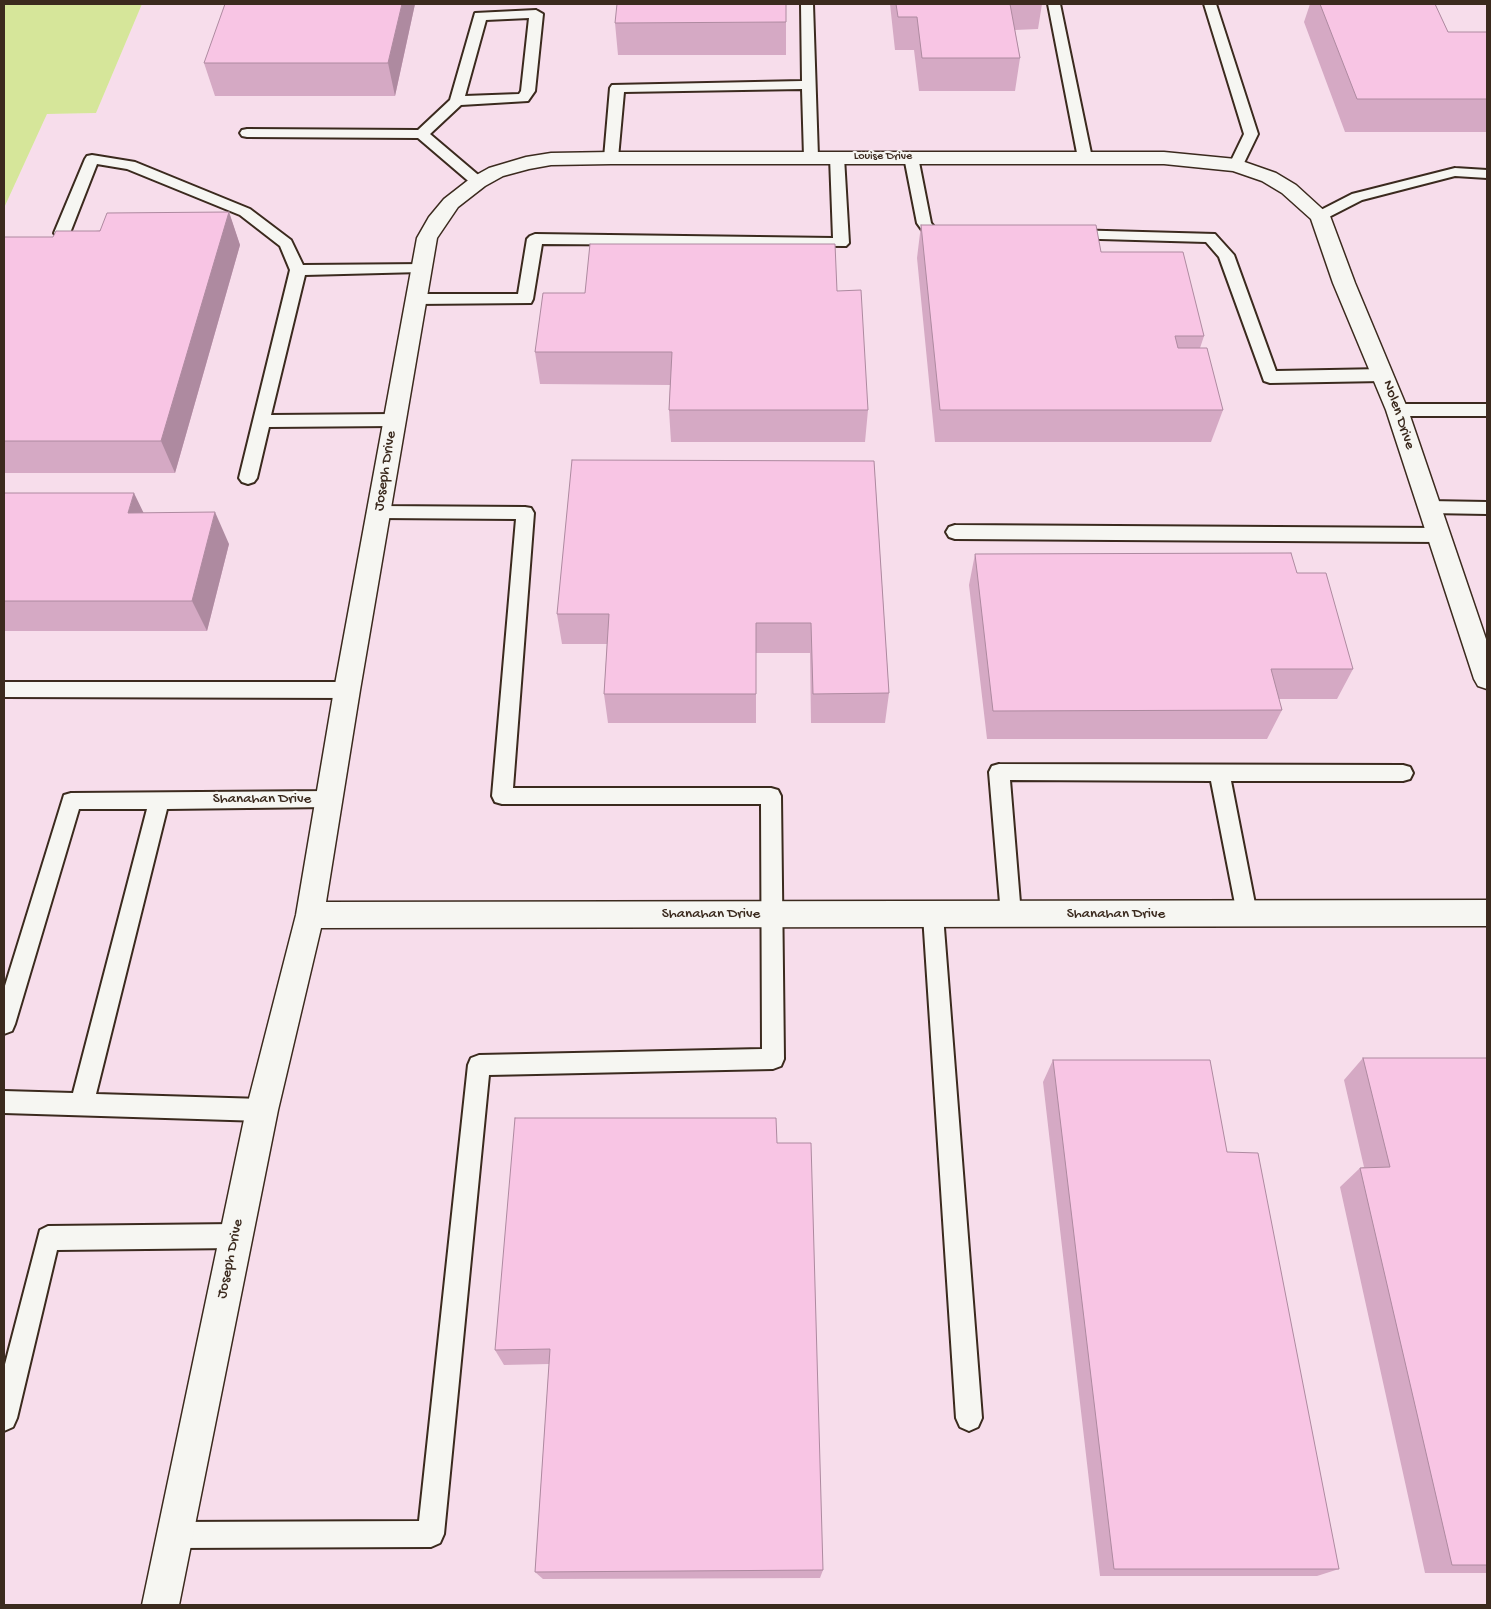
<!DOCTYPE html>
<style>
body{margin:0}
#map{position:relative;width:1491px;height:1609px;overflow:hidden;background:#f7e7ee;font-family:"Gochi Hand",sans-serif}
canvas{display:block}
.frame{position:absolute;inset:0;border:5px solid #3b2a1e;pointer-events:none}
</style>
<div id="map">
<canvas width="1491" height="1609"></canvas>
<div class="frame"></div>
</div>
<script>
const ctx = document.querySelector('canvas').getContext('2d');
ctx.lineJoin = 'round';
function fillPath(path, color) { ctx.fillStyle = color; ctx.fill(path, 'evenodd'); }
const poly = rows => new Path2D(rows.map(r => 'M' + r).join(''));
function trace(path, color, width, dash) { ctx.strokeStyle = color; ctx.lineWidth = width; ctx.lineCap = dash ? 'butt' : 'round'; ctx.setLineDash(dash || []); ctx.stroke(path); }
function drawText(font, color, halo, rows, align = 'center') {
  ctx.font = font + ' "Gochi Hand",sans-serif'; ctx.lineWidth = 4.5; ctx.setLineDash([]); ctx.textBaseline = 'middle'; ctx.strokeStyle = halo; ctx.fillStyle = color; for (const [text, x, y, turn = 0] of rows) {
    ctx.save(); ctx.translate(x, y); ctx.rotate((+turn || 0) * Math.PI / 180); ctx.textAlign = isNaN(turn) ? turn : align; if (halo) ctx.strokeText(text, 0, 0); ctx.fillText(text, 0, 0); ctx.restore();
  }
}
const built = poly([
 [142,4,1487,4,1487,1605,4,1605,4,208,47,114,96,113]
]);
const green = poly([
 [4,4,142,4,96,113,47,114,4,208]
]);
const service = poly([
 [801,4,813,4,818,157,816,160,811,161,806,160,804,157,802,89,624,92,618,158,616,161,606,161,604,158,610,88,612,85,802,81,801,4],
 [1048,4,1060,4,1092,158,1090,161,1080,161,1078,158,1048,4],
 [1204,4,1216,4,1258,134,1243,165,1241,168,1236,169,1231,168,1229,165,1244,134,1204,4],
 [536,10,543,14,535,91,528,101,461,105,430,134,483,179,485,182,483,185,473,185,418,138,247,137,242,136,240,133,242,130,247,129,418,130,450,100,475,13,536,10],
 [529,18,521,91,519,94,465,96,486,20,529,18],
 [837,153,842,154,844,157,849,243,846,246,542,244,533,299,531,303,416,304,410,303,408,299,410,295,416,294,518,294,527,239,530,236,535,234,833,238,830,157,832,154,837,153],
 [911,153,916,154,918,157,931,223,936,229,954,231,957,234,954,237,927,237,917,223,904,157,906,154,911,153],
 [92,155,135,162,250,209,291,240,303,265,426,264,429,267,426,270,421,272,305,275,271,415,394,414,400,416,402,420,400,424,394,426,269,427,257,478,254,482,248,484,242,482,239,478,290,270,280,246,240,215,127,169,97,164,70,233,67,236,57,236,54,233,85,159,87,156,92,155],
 [1455,168,1487,170,1487,178,1455,176,1362,200,1325,219,1315,219,1313,216,1315,213,1352,194,1455,168],
 [1070,230,1215,234,1234,255,1276,371,1383,369,1389,371,1391,375,1389,379,1383,381,1270,383,1264,381,1219,257,1206,242,1065,238,1062,235,1065,232,1070,230],
 [1397,404,1487,404,1487,416,1397,416,1391,414,1389,410,1391,406,1397,404],
 [1429,501,1487,502,1487,514,1429,513,1423,511,1420,507,1423,503,1429,501],
 [380,506,525,507,531,508,534,513,513,788,771,788,778,790,781,796,784,1059,781,1066,773,1069,489,1075,444,1534,440,1543,431,1547,175,1548,166,1544,162,1535,166,1526,175,1522,419,1521,468,1065,471,1058,479,1055,762,1049,761,804,502,804,495,802,492,796,516,519,380,518,374,517,371,512,374,507,380,506],
 [955,525,1438,528,1444,530,1447,535,1444,540,1438,542,955,539,949,537,946,532,949,527,955,525],
 [4,682,347,682,354,685,356,690,354,695,347,698,4,697,4,682],
 [999,764,1403,765,1410,767,1413,773,1410,779,1403,781,1231,781,1257,914,1254,921,1247,923,1240,921,1237,914,1211,781,1010,780,1021,915,1018,922,1011,924,1004,922,1001,915,989,772,992,766,999,764],
 [329,791,336,793,339,799,336,805,329,807,167,809,96,1094,262,1099,270,1102,273,1110,270,1118,262,1121,4,1113,4,1091,73,1093,147,809,79,809,15,1024,12,1031,4,1034,4,989,64,795,71,793,329,791],
 [933,906,940,908,943,915,982,1418,978,1427,969,1431,960,1427,956,1418,923,915,926,908,933,906],
 [236,1224,244,1228,248,1236,244,1244,236,1248,57,1250,17,1418,13,1427,4,1431,4,1368,40,1230,48,1226,236,1224]
]);
const minor = poly([
 [611,152,1164,152,1236,159,1276,173,1296,185,1330,216,1355,283,1408,410,1487,642,1487,689,1478,686,1474,679,1386,410,1333,283,1311,219,1282,193,1262,181,1233,171,1164,164,611,164,551,165,529,169,503,176,485,186,458,207,437,238,360,690,326,902,1487,900,1487,926,321,928,278,1110,179,1605,142,1605,246,1110,296,915,334,690,417,238,429,217,444,199,471,178,489,168,526,157,551,153,611,152]
]);
const wall = poly([
 [415,4,395,96,215,96,204,63],
 [890,4,1042,4,1038,29,1015,30,1020,58,1015,91,919,91,914,50,895,50],
 [1310,4,1435,4,1448,32,1487,32,1487,132,1345,132,1304,22],
 [786,22,786,55,618,55,615,23],
 [229,212,240,245,175,473,4,473,4,237,53,237],
 [921,225,1101,252,1204,336,1200,348,1223,410,1211,442,935,442,917,258],
 [837,291,868,410,865,442,671,442,669,410,670,385,540,384,535,352,585,293],
 [874,461,889,693,885,723,811,723,810,653,756,653,756,723,608,723,604,694,607,644,562,644,557,614],
 [4,493,143,513,229,544,207,631,4,631],
 [975,554,1297,573,1353,669,1337,699,1279,699,1282,710,1267,739,987,739,969,585],
 [1363,1058,1487,1058,1487,1573,1425,1573,1340,1187,1360,1168,1364,1167,1344,1080],
 [1053,1060,1227,1152,1339,1569,1317,1576,1100,1576,1043,1082],
 [777,1143,823,1570,820,1578,543,1579,535,1572,549,1364,504,1365,495,1350]
]);
const shadedWall = poly([
 [402,4,415,4,395,96,388,63],
 [229,212,240,245,175,473,161,441],
 [134,493,149,524,128,513],
 [215,512,229,544,207,631,192,601]
]);
const building = poly([
 [225,4,402,4,388,63,204,63,225,4],
 [617,4,786,4,786,22,615,23,617,4],
 [896,4,1010,4,1020,58,922,58,917,17,898,17,896,4],
 [1320,4,1435,4,1448,32,1487,32,1487,99,1357,99,1320,4],
 [229,212,161,441,4,441,4,237,53,237,56,231,100,231,107,213,229,212],
 [921,225,1096,225,1101,252,1183,252,1204,336,1175,336,1178,348,1207,348,1223,410,940,410,921,225],
 [590,244,835,244,837,291,861,290,868,410,669,410,672,352,535,352,543,293,585,293,590,244],
 [572,460,874,461,889,693,813,694,811,623,756,623,756,694,604,694,609,614,557,614,572,460],
 [4,493,134,493,128,513,215,512,192,601,4,601,4,493],
 [1291,553,1297,573,1326,573,1353,669,1271,669,1282,710,993,711,975,554,1291,553],
 [1363,1058,1487,1058,1487,1565,1452,1565,1360,1168,1390,1167,1363,1058],
 [1053,1060,1210,1060,1227,1152,1258,1153,1339,1569,1114,1569,1053,1060],
 [515,1118,776,1118,777,1143,811,1143,823,1570,535,1572,550,1349,495,1350,515,1118]
]);
const farStreetnames = [
 ["Louise Drive",883,157]
];
const streetNames = [
 ["Nolen Drive",1398,415,71],
 ["Joseph Drive",386,471,-81],
 ["Shanahan Drive",262,800],
 ["Shanahan Drive",711,915],
 ["Shanahan Drive",1116,915],
 ["Joseph Drive",231,1259,-78]
];
fillPath(built, '#f7ddeb');
fillPath(green, '#d6e69a');
trace(service, '#3b2a1e', 4);
trace(minor, '#3b2a1e', 3);
fillPath(service, '#f6f6f2');
fillPath(minor, '#f6f6f2');
fillPath(wall, '#d5a9c4');
fillPath(shadedWall, '#ae8aa0');
fillPath(building, '#f8c5e4');
trace(building, '#ae8aa0', 1);
drawText('12px', '#3b2a1e', '#f6f6f2', farStreetnames);
drawText('15px', '#3b2a1e', '#f6f6f2', streetNames);
</script>
